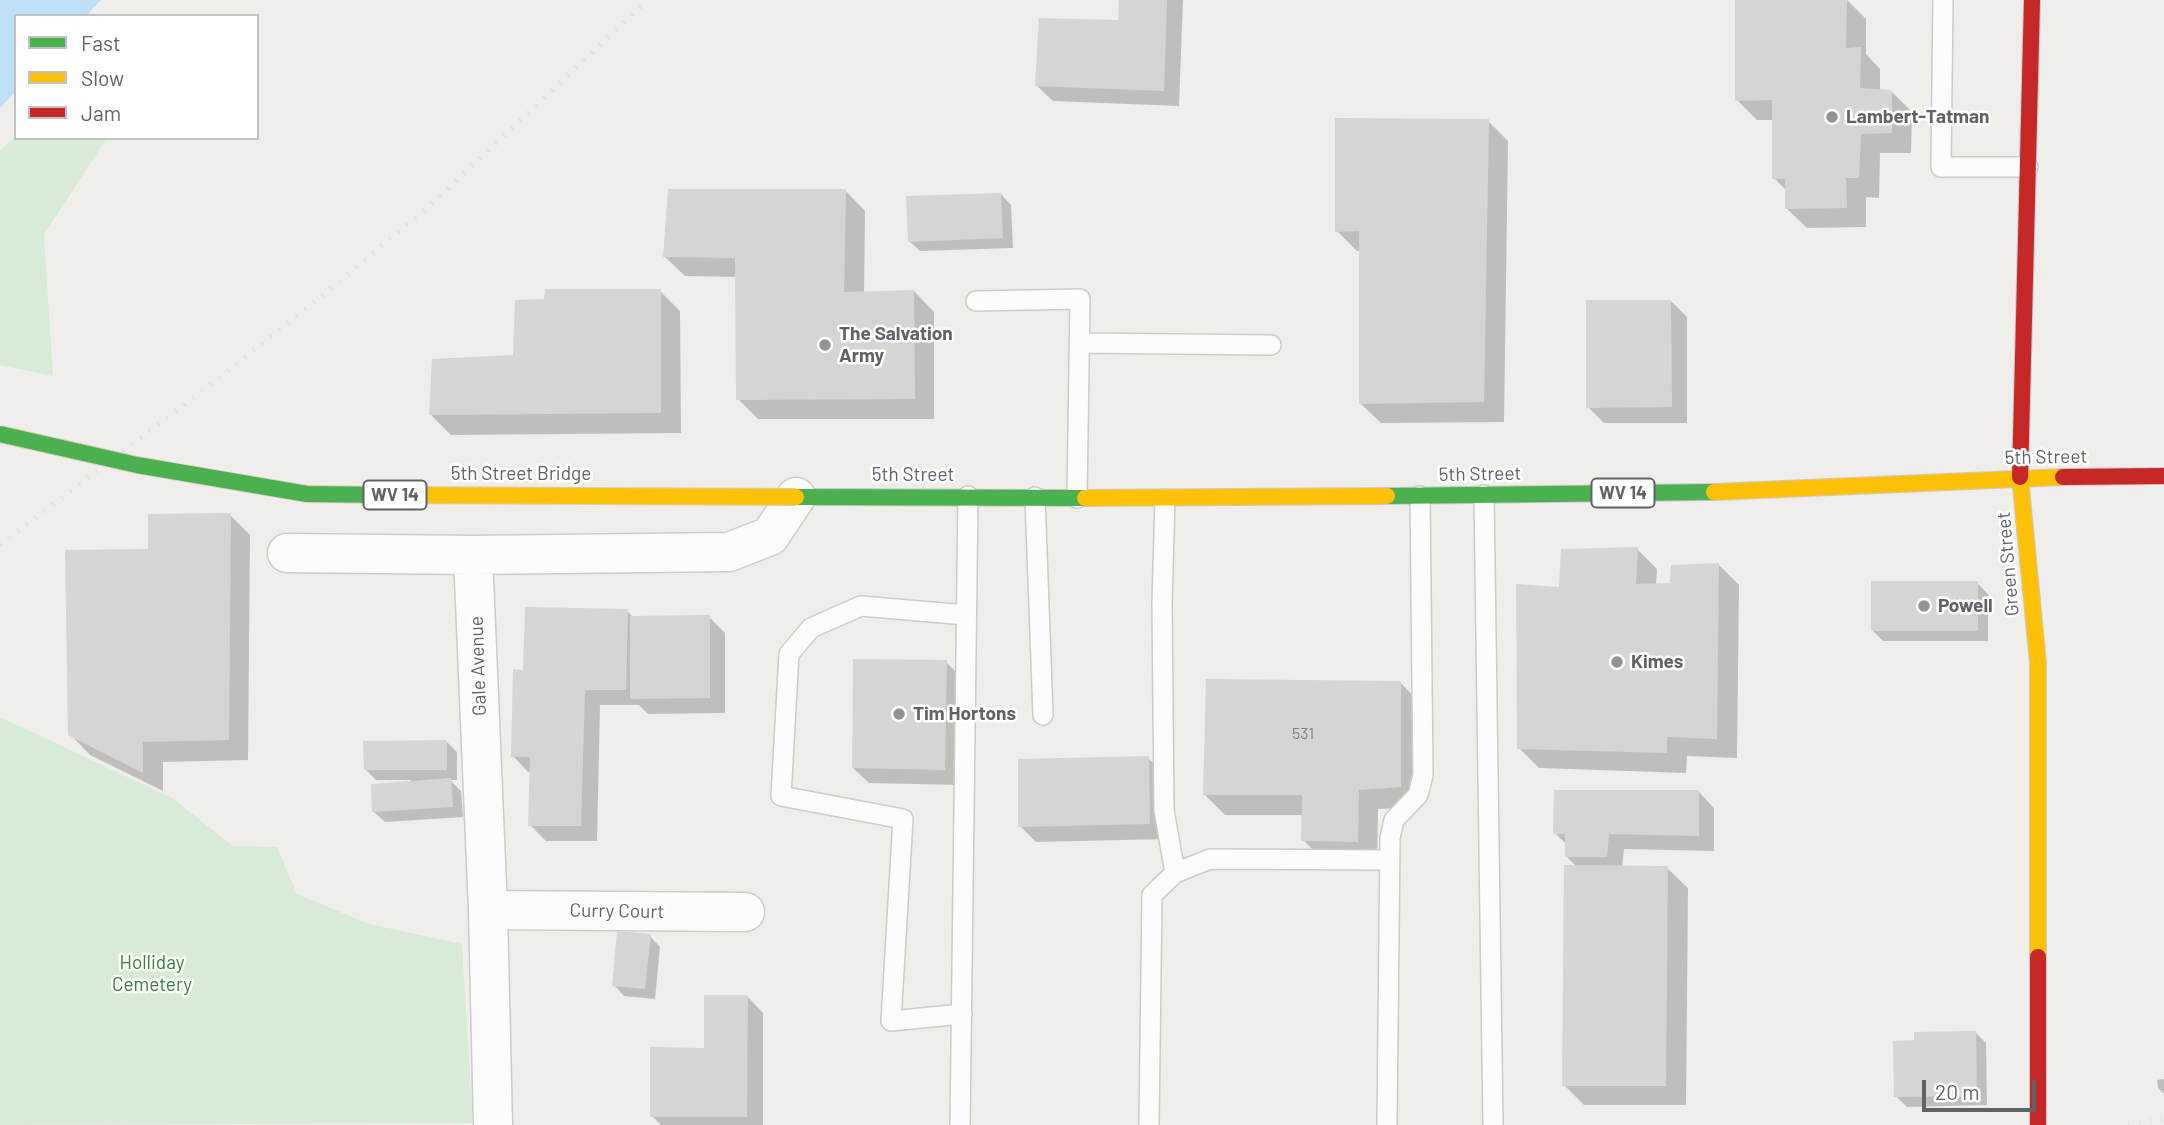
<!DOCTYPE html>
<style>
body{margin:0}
#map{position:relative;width:2164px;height:1125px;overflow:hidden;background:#efeeea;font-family:Barlow,sans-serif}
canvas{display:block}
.legend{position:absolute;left:14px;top:14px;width:245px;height:126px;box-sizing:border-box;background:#fff;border:2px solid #bfc1c3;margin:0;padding:9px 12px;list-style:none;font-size:21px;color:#5f6368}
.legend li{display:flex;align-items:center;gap:14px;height:35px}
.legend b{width:35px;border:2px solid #bfc1c3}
.scale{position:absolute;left:1922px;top:1080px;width:114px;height:32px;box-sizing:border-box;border:4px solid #5f6368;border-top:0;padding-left:9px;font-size:21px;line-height:24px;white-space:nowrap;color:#5f6368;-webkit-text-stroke:5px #fff;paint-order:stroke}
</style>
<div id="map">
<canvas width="2164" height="1125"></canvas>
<ul class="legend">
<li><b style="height:9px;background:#4caf50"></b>Fast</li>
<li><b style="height:9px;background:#ffc107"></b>Slow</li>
<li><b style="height:9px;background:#c62828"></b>Jam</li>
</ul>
<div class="scale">20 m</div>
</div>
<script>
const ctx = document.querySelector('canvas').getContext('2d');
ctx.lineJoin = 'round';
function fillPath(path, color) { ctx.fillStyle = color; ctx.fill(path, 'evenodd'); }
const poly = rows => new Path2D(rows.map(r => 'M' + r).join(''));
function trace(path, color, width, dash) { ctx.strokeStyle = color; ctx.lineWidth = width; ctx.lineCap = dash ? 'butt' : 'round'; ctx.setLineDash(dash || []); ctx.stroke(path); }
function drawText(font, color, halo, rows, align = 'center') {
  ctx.font = font + ' Barlow,sans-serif'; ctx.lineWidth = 5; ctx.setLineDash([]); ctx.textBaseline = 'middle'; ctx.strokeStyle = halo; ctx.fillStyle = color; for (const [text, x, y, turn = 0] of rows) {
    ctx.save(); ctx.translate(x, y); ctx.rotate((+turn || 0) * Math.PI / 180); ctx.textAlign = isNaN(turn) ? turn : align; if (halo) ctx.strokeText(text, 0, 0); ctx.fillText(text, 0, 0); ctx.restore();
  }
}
const green = poly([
 [16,136,16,138,107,138,44,234,53,376,0,365,0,151],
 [0,717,172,798,233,846,277,847,297,894,369,924,462,944,473,1123,0,1125]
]);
const water = poly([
 [0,0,101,0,86,16,16,16,16,91,0,108]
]);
const shadow = poly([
 [1121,0,1183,0,1179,106,1053,101,1037,86,1120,22],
 [1737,0,1847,0,1866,19,1866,54,1880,69,1880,91,1892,92,1912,112,1911,153,1880,153,1879,198,1866,197,1866,227,1807,228,1786,208,1787,191,1774,178,1773,120,1757,120,1737,100],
 [1488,121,1508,141,1504,422,1381,423,1360,403,1361,251,1357,251,1337,231],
 [845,190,865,211,864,293,914,291,934,312,934,419,758,419,738,399,737,277,685,276,664,256],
 [1001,194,1011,205,1013,248,920,251,909,241],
 [660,291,680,311,681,433,451,435,430,414,515,357],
 [1671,301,1687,317,1687,423,1604,423,1588,407],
 [230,515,250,535,248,760,163,762,163,791,90,755,70,734,149,550],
 [1637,549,1657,569,1656,585,1672,585,1719,565,1739,585,1737,758,1687,756,1686,773,1539,768,1519,748,1561,589],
 [1977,583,1988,594,1988,641,1883,641,1873,631],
 [627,611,634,618,709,617,725,633,725,713,648,714,639,705,600,705,597,841,546,841,530,825,531,772,528,772,513,756,525,671],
 [946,662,962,678,960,785,869,783,853,768],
 [1400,682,1420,703,1421,807,1378,809,1377,861,1323,860,1303,840,1303,815,1225,815,1205,795],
 [447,742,457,752,457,780,450,780,461,791,463,817,385,822,374,812,411,783,411,780,376,780,366,770],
 [1148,758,1164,774,1165,839,1036,842,1020,826],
 [1699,792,1714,808,1714,851,1624,849,1622,867,1667,868,1688,888,1686,1105,1584,1105,1564,1085,1577,867,1566,856,1566,844,1555,833],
 [650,936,660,947,655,999,624,996,614,985],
 [748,997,763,1013,763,1125,661,1125,652,1116],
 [1975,1032,1986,1043,1987,1105,1907,1107,1896,1096,1916,1042],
 [2164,1079,2164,1093,2163,1093,2158,1088,2157,1080]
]);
const building = poly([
 [1119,0,1167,0,1164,91,1035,86,1039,18,1118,20],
 [1735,0,1847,0,1846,48,1861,47,1860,88,1892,90,1892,133,1861,134,1859,178,1846,178,1847,208,1785,209,1785,179,1772,179,1772,100,1735,101],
 [1335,118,1489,119,1484,402,1359,404,1359,231,1335,232],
 [668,189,846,189,844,292,914,290,915,399,736,400,735,258,663,257],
 [1001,193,1003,238,908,242,906,196],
 [545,289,661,289,661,413,429,415,432,359,513,355,515,300,544,299],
 [1586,300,1671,300,1672,407,1586,408],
 [231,513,229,740,143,742,143,773,68,735,65,550,148,549,148,514],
 [1638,547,1636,584,1670,583,1671,565,1719,563,1717,739,1667,737,1667,753,1517,749,1516,584,1559,587,1561,549],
 [1871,581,1978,581,1978,631,1871,631],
 [525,607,628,609,626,690,585,690,581,826,528,826,530,757,511,757,513,669,523,670],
 [710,615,710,698,630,699,630,616],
 [853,659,947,660,945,770,852,768],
 [1206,679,1401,681,1401,787,1359,790,1358,842,1301,841,1302,795,1203,795],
 [447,740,447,770,364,770,363,741],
 [1149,756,1150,824,1018,827,1018,759],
 [451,778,453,807,372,812,371,784],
 [1554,790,1699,790,1699,836,1609,834,1607,857,1565,857,1565,834,1553,834],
 [1564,865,1668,866,1666,1086,1562,1086],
 [617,931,651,934,645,989,612,986],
 [704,995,748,995,747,1117,650,1117,650,1047,704,1048],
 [1976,1031,1977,1096,1894,1097,1893,1041,1914,1040,1914,1032]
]);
const lane = poly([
 [1943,0,1941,167,2028,167],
 [976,301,1080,299,1077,498],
 [1081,343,1271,345],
 [1484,495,1493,1125],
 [1035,497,1043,715],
 [1165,499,1162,603,1164,810,1175,873],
 [962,1014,891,1021,903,819,781,796,789,654,811,628,861,606,966,615],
 [960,1125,968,496],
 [1149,1125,1152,895,1175,873,1210,859,1390,860],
 [1387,1125,1390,838,1394,820,1418,795,1423,775,1420,496]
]);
const street = poly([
 [287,553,473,555,729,552,770,536,796,497],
 [473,555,488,910,493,1125],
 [488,910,745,912]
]);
const fast = poly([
 [1387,496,1714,492],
 [796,497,1085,498]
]);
const slow = poly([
 [2020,477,2038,663,2038,957],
 [1714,492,2063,477],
 [1085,498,1387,496]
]);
const jam = poly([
 [2020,477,2032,0],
 [2063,477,2164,476],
 [2038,957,2038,1125]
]);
const rail = poly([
 [0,545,215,381,323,295,436,200,648,0],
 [2128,1125,2164,1119]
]);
const fastBridge = poly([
 [0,434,137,465,307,494,389,495]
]);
const slowBridge = poly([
 [389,495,796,497]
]);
const markers = [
 [1832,117,7,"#919496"],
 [825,345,7,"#919496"],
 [1924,606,7,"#919496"],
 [1617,662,7,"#919496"],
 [899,714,7,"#919496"]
];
const numberNames = [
 ["531",1303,734]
];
const shields = [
 [1623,493,63],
 [395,495,63]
];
const shieldNames = [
 ["WV 14",1623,493],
 ["WV 14",395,495]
];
const poiNames = [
 ["Lambert-Tatman",1846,117],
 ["The Salvation",839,334],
 ["Army",839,356],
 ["Powell",1938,606],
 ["Kimes",1631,662],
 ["Tim Hortons",913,714]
];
const streetNames = [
 ["5th Street",2046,457,-1],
 ["5th Street Bridge",521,474],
 ["5th Street",1480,474,-1],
 ["5th Street",913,475],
 ["Green Street",2008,564,-95],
 ["Gale Avenue",478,666,-92],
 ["Curry Court",617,911,1]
];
const parkNames = [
 ["Holliday",152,963],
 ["Cemetery",152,985]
];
fillPath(green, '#d8ebd6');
fillPath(water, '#bfe0f9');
fillPath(shadow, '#0003');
fillPath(building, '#d6d5d3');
trace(lane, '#cbcccc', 22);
trace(street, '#cbcccc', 41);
trace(fast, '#cacacb', 18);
trace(slow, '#cacacb', 18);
trace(jam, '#cacacb', 18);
trace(lane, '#fdfcfc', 19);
trace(street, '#fdfcfc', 38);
trace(fast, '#4caf50', 16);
trace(slow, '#ffc107', 16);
trace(jam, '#c62828', 16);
trace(rail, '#e4e4e4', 5, [2, 9]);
trace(fastBridge, '#d7ceb8', 18, []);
trace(slowBridge, '#d7ceb8', 18, []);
trace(fastBridge, '#4caf50', 16);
trace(slowBridge, '#ffc107', 16);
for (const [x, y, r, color] of markers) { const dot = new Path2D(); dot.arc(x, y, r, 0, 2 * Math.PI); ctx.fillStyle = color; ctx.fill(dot); trace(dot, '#fff', 2.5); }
drawText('16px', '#7e8184', null, numberNames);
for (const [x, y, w] of shields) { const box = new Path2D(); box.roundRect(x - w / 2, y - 14.5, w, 29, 5); ctx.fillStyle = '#fff'; ctx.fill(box); trace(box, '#5f6368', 2); }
drawText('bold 18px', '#5f6368', null, shieldNames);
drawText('bold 19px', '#5f6368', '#fff', poiNames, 'left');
drawText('19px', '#5f6368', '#fff', streetNames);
drawText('19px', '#348238', '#fff', parkNames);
</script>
